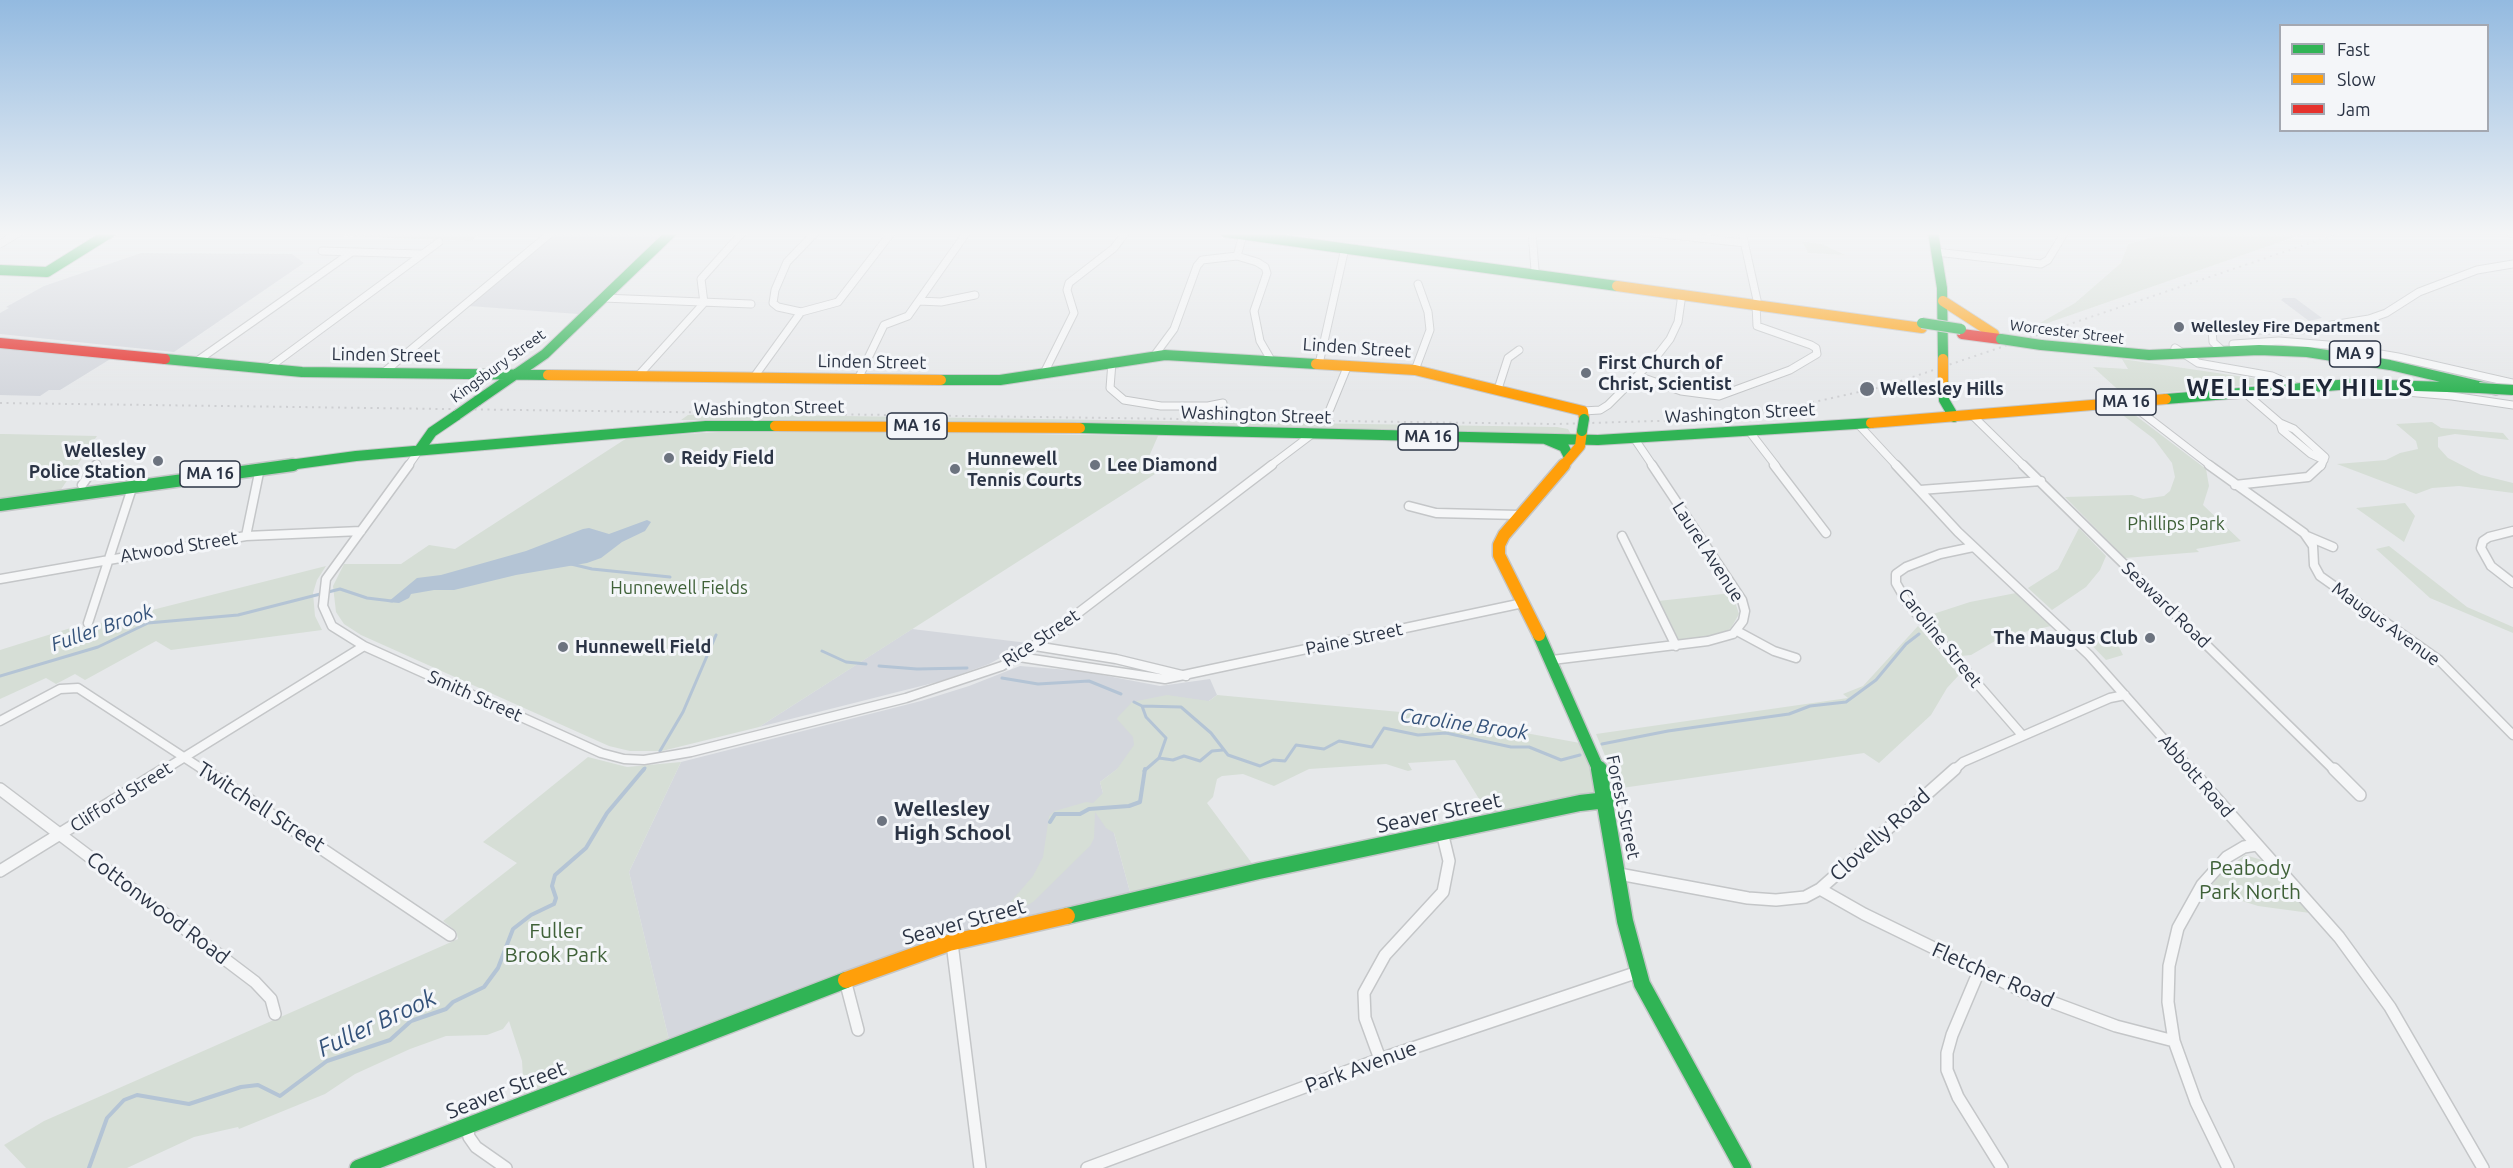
<!DOCTYPE html>
<style>
body{margin:0}
#map{position:relative;width:2513px;height:1168px;overflow:hidden;background:#e6e8ea;font-family:Ubuntu,sans-serif}
canvas{display:block}
.legend{position:absolute;left:2279px;top:24px;width:210px;height:108px;box-sizing:border-box;background:#f4f6f9;border:2px solid #a4a8b1;margin:0;padding:8px 10px;list-style:none;font-size:18px;color:#2b3445}
.legend li{display:flex;align-items:center;gap:12px;height:30px}
.legend b{width:30px;border:2px solid #a4a8b1}
</style>
<div id="map">
<canvas width="2513" height="1168"></canvas>
<ul class="legend">
<li><b style="height:8px;background:#30b455"></b>Fast</li>
<li><b style="height:8px;background:#ff9f0a"></b>Slow</li>
<li><b style="height:8px;background:#e5322d"></b>Jam</li>
</ul>
</div>
<script>
const ctx = document.querySelector('canvas').getContext('2d');
ctx.lineJoin = 'round';
function fillPath(path, color) { ctx.fillStyle = color; ctx.fill(path, 'evenodd'); }
const poly = rows => new Path2D(rows.map(r => 'M' + r).join(''));
function trace(path, color, width, dash) { ctx.strokeStyle = color; ctx.lineWidth = width; ctx.lineCap = dash ? 'butt' : 'round'; ctx.setLineDash(dash || []); ctx.stroke(path); }
function drawText(font, color, halo, rows, align = 'center') {
  ctx.font = font + ' Ubuntu,sans-serif'; ctx.lineWidth = 6; ctx.setLineDash([]); ctx.textBaseline = 'middle'; ctx.strokeStyle = halo; ctx.fillStyle = color; for (const [text, x, y, turn = 0] of rows) {
    ctx.save(); ctx.translate(x, y); ctx.rotate((+turn || 0) * Math.PI / 180); ctx.textAlign = isNaN(turn) ? turn : align; if (halo) ctx.strokeText(text, 0, 0); ctx.fillText(text, 0, 0); ctx.restore();
  }
}
const built = poly([
 [558,232,664,232,578,314,469,306],
 [141,253,292,254,304,263,174,352,0,334,0,313,9,308,6,307,44,286],
 [2283,298,2295,298,2322,318,2309,321,2281,300],
 [0,346,112,358,60,390,49,390,40,396,0,395],
 [912,629,1028,643,989,664,941,681,759,727],
 [1020,666,1081,671,1160,686,1210,679,1217,695,1100,782,1130,892,945,935,669,1040,629,872,681,762,921,701,969,686]
]);
const green = poly([
 [351,232,483,232,471,241,342,236],
 [2172,232,2309,232,2042,325,2040,323,2075,303,2121,263,2128,244],
 [1802,241,1822,244,1845,255,1808,253],
 [2122,359,2258,379,2263,384,2125,396,2093,367,2128,369],
 [2127,409,2206,469,2209,486,2203,505,2241,541,2196,549,2199,552,2125,558,2065,497,2132,495,2143,499,2164,496,2170,491,2175,477,2172,463,2154,439,2116,410],
 [711,414,1557,427,1568,429,1572,436,1165,426,681,420,688,415],
 [2432,422,2441,428,2503,433,2509,440,2455,434,2438,437,2438,447,2448,458,2481,475,2513,483,2513,493,2459,486,2432,488,2416,494,2337,464,2386,460,2400,453,2418,449,2416,441,2396,424],
 [749,430,1158,436,1147,461,1166,467,759,727,662,751,630,751,609,746,361,635,344,624,336,612,333,586,344,564,401,564,429,545,455,549,627,438],
 [0,434,4,434,97,436,60,491,0,500],
 [2405,503,2415,516,2404,542,2356,508],
 [2079,528,2106,556,2100,570,2086,587,2052,610,2028,588,2058,569],
 [2389,546,2467,607,2513,627,2513,633,2430,598,2376,549],
 [326,566,317,580,313,593,315,616,322,630,171,650,156,641,85,680,75,674,56,684,46,678,0,699,0,650,77,626,77,629],
 [1732,593,1739,614,1731,628,1720,635,1679,642,1658,601],
 [2016,593,2051,626,2002,637,1971,655,1961,656,1927,616,1970,602],
 [1918,626,1959,675,1947,688,1931,715,1879,763,1864,753,1615,789,1609,765,1596,734,1848,698,1843,694,1863,686],
 [2079,632,2104,637,2119,647,2123,655,2106,660],
 [1167,695,1209,701,1217,695,1422,714,1580,743,1592,772,1596,792,1489,815,1455,760,1408,763,1412,770,1408,771,1386,764,1309,769,1274,786,1243,774,1222,776,1217,779,1213,797,1207,803,1254,866,1130,892,1114,833,1106,828,1095,812,1094,838,1090,846,1033,902,1017,911,1011,909,1008,905,1033,876,1043,857,1049,816,1055,811,1086,802,1093,803,1103,793,1100,782,1117,769,1134,745,1133,737,1117,719,1118,717,1132,702],
 [588,757,627,767,681,762,629,872,669,1040,524,1094,522,1061,509,1021,503,1029,487,1035,446,1036,410,1049,355,1074,325,1094,239,1129,238,1127,194,1137,127,1168,26,1168,4,1145,44,1121,458,939,456,931,443,921,517,863,483,842],
 [2245,855,2262,860,2310,913,2258,906,2208,890,2219,875]
]);
const water = poly([
 [647,520,651,522,645,531,622,542,601,558,587,563,516,575,454,590,434,590,411,594,409,598,399,603,388,602,417,578,441,575,526,551,583,529,589,528,609,534]
]);
const streamFar1 = poly([
 [571,564,592,569,670,577],
 [822,651,846,662,866,664],
 [879,666,917,669,967,668],
 [0,676,98,647,148,623,238,615,340,589,367,598,392,601],
 [1002,678,1038,684,1089,681,1121,694],
 [1134,702,1142,706,1181,707,1211,733,1228,755,1260,766,1273,760,1285,761,1296,745,1324,749,1339,741,1372,747,1384,728,1418,735,1446,733,1511,747,1529,747,1561,760,1580,755],
 [1142,706,1146,717,1166,738,1159,758],
 [1602,744,1668,731,1789,714,1810,706,1846,702,1876,680,1906,644,1919,634],
 [660,751,683,712,716,635],
 [643,771,645,768],
 [1144,771,1159,758,1173,760,1184,756,1200,761,1212,751,1223,750]
]);
const stream = poly([
 [1050,822,1055,814,1080,814,1089,809,1129,806,1140,802,1145,769],
 [89,1168,107,1118,124,1100,137,1095,189,1104,241,1087,258,1085,280,1096,327,1061,390,1040,411,1021,446,1009,453,1002,484,987,498,968,513,929,531,915,554,904,556,898,552,886,555,875,586,848,607,813,644,769]
]);
const streetFar2 = poly([
 [1532,232,1535,270],
 [1643,232,1745,243],
 [1742,232,1757,300],
 [2509,232,2513,234],
 [1278,235,1279,232],
 [0,244,20,232],
 [322,251,421,254],
 [1936,252,2041,264,2048,260,2065,232],
 [1237,256,1257,262,1265,267,1267,273,1254,311,1260,341,1271,360],
 [603,298,751,304],
 [919,301,941,302,975,295],
 [801,312,778,307,773,303,775,290,787,262,816,232],
 [2233,344,2279,341,2328,345,2398,357,2513,383],
 [2175,348,2198,363,2272,376,2299,388],
 [2224,352,2213,342,2212,330,2301,330,2369,319,2386,313,2419,292,2477,270,2513,264],
 [1154,356,1174,329,1197,266,1202,260,1237,256,1243,235],
 [197,361,352,252],
 [1112,362,1110,388,1124,400,1161,406,1208,406,1223,403],
 [1319,364,1345,248],
 [267,369,439,242],
 [1415,370,1430,330,1428,312,1418,284],
 [383,373,552,232],
 [1044,373,1074,313,1067,290,1069,283,1114,248,1126,232],
 [1638,376,1681,391,1719,396,1790,370,1817,354,1816,348,1811,345,1757,326,1756,304],
 [637,377,704,303,701,279,743,232],
 [754,377,801,312,838,302,892,232],
 [858,379,884,325,908,316,967,232],
 [2338,386,2452,396,2513,405],
 [1498,389,1508,358,1519,350],
 [2244,392,2280,423,2294,429,2325,457,2321,466],
 [2128,402,2211,466],
 [1330,409,1348,365],
 [1583,411,1600,410,1608,405,1656,357,1670,339,1678,322,1682,294],
 [1972,415,2024,466],
 [2280,423,2282,430,2311,454,2324,460],
 [1858,424,1897,466],
 [1749,431,1776,466],
 [1634,438,1653,466],
 [95,466,97,464],
 [408,466,420,449],
 [1270,466,1311,435]
]);
const streetFar1 = poly([
 [409,465,326,579,323,606,332,626,364,646,601,753,624,759,644,760,691,752,906,698,1002,666,1044,639,1272,465],
 [1774,465,1826,533],
 [1896,465,1958,532,2089,655,2192,771],
 [2023,465,2335,771],
 [2209,465,2304,533,2313,546,2314,565,2320,576,2439,660,2513,735],
 [82,485,96,465],
 [2235,485,2308,477,2321,465],
 [1920,490,2041,481],
 [1409,506,1436,513,1519,515],
 [2513,531,2489,537,2483,541,2481,548,2491,566,2513,583],
 [246,536,260,468],
 [1622,536,1676,646],
 [2307,536,2333,547],
 [1973,547,1940,554,1906,567,1896,574,1896,583,1908,604,2022,735],
 [0,579,246,536,361,531],
 [88,623,133,485],
 [1737,631,1774,651,1796,658],
 [1035,646,1116,659,1186,676],
 [1019,657,1165,679,1523,603],
 [1552,660,1708,641,1733,634,1743,621,1745,611,1742,600,1652,465],
 [0,721,60,689,78,688,205,771],
 [162,771,364,646],
 [1953,771,1963,762,2110,698,2125,695]
]);
const street = poly([
 [203,769,450,935],
 [2190,769,2339,937,2390,1007,2483,1168],
 [2334,769,2360,795],
 [0,789,255,982,271,999,275,1014],
 [0,871,165,769],
 [1619,874,1748,898,1776,900,1805,897,1820,889,1955,769],
 [1820,889,1864,914,2022,991,2116,1026,2174,1041],
 [952,943,980,1168],
 [1979,971,1952,1035,1947,1053,1947,1070,1958,1097,2002,1168],
 [845,980,858,1030],
 [1380,1059,1365,1018,1364,993,1385,955,1443,892,1449,861,1442,832],
 [467,1126,469,1137,476,1147,506,1168],
 [1087,1168,1380,1059,1638,972],
 [2228,1168,2196,1102,2174,1041,2168,1002,2169,966,2178,928,2202,885,2227,857,2244,847,2256,845]
]);
const fastFar2 = poly([
 [1225,232,1617,286],
 [1933,232,1942,288,1943,359],
 [0,270,47,272,111,232],
 [2041,345,2149,355,2259,350,2307,352,2390,365,2496,390],
 [165,359,302,372,548,375],
 [941,380,1000,380,1165,355,1316,364],
 [1943,380,1944,400,1954,417],
 [2166,399,2351,384,2479,388],
 [477,401,545,354,672,232],
 [1080,428,1598,440,1871,423],
 [1545,439,1564,447,1569,457],
 [420,449,432,432,457,415],
 [282,466,356,456,706,426,775,426]
]);
const fastFar1 = poly([
 [0,505,293,465],
 [1539,635,1599,771]
]);
const fast = poly([
 [1599,769,1625,921,1642,984,1743,1168],
 [1067,916,1259,871,1580,803,1607,800],
 [358,1168,846,980]
]);
const slowFar2 = poly([
 [1617,286,1922,328],
 [1943,301,1994,334],
 [1316,364,1415,370,1583,411,1584,419],
 [548,375,941,380],
 [1871,423,2166,399],
 [775,426,1080,428],
 [1563,466,1580,446,1582,431]
]);
const slowFar1 = poly([
 [1539,635,1499,555,1499,545,1504,535,1564,465]
]);
const slow = poly([
 [846,980,949,943,1067,916]
]);
const jam = poly([
 [1962,334,2000,339],
 [0,343,165,359]
]);
const rail = poly([
 [0,403,1556,424,1689,420,1796,406,1886,386,2343,232]
]);
const fastBridge = poly([
 [1922,323,1961,329],
 [2001,339,2041,345],
 [2479,388,2513,390],
 [457,415,477,401],
 [1582,431,1584,419]
]);
const slowBridge = poly([
 [1943,359,1943,380]
]);
const markers = [
 [2179,327,6,"#6c737f"],
 [1586,373,6,"#6c737f"],
 [1867,389,8,"#6c737f"],
 [669,458,6,"#6c737f"],
 [158,461,6,"#6c737f"],
 [1095,465,6,"#6c737f"],
 [955,469,6,"#6c737f"],
 [2150,638,6,"#6c737f"],
 [563,647,6,"#6c737f"],
 [882,821,6,"#6c737f"]
];
const farPoinames = [
 ["Wellesley Fire Department",2191,327]
];
const farStreetnames = [
 ["Worcester Street",2067,332,7],
 ["Kingsbury Street",498,366,-36]
];
const shields = [
 [2355,354,51],
 [2126,402,60],
 [917,426,60],
 [1428,437,60],
 [210,474,60]
];
const shieldNames = [
 ["MA 9",2355,354],
 ["MA 16",2126,402],
 ["MA 16",917,426],
 ["MA 16",1428,437],
 ["MA 16",210,474]
];
const streetNames = [
 ["Linden Street",1357,348,4],
 ["Linden Street",386,355,1],
 ["Linden Street",872,362,1],
 ["Washington Street",769,408,-1],
 ["Washington Street",1740,413,-3],
 ["Washington Street",1256,415,2],
 ["Atwood Street",179,547,-9],
 ["Laurel Avenue",1708,552,57],
 ["Seaward Road",2166,605,44],
 ["Maugus Avenue",2386,624,36],
 ["Rice Street",1041,638,-34],
 ["Caroline Street",1940,638,51],
 ["Paine Street",1354,639,-12],
 ["Smith Street",475,696,24],
 ["Abbott Road",2196,776,49],
 ["Clifford Street",121,797,-32],
 ["Forest Street",1623,807,78]
];
const poiNames = [
 ["First Church of",1598,363],
 ["Christ, Scientist",1598,384],
 ["Wellesley Hills",1880,389],
 ["Wellesley",146,451,"right"],
 ["Police Station",146,472,"right"],
 ["Reidy Field",681,458],
 ["Hunnewell",967,459],
 ["Tennis Courts",967,480],
 ["Lee Diamond",1107,465],
 ["The Maugus Club",2138,638,"right"],
 ["Hunnewell Field",575,647]
];
const parkNames = [
 ["Phillips Park",2176,524],
 ["Hunnewell Fields",679,588]
];
const waterNames = [
 ["Fuller Brook",102,628,-19],
 ["Caroline Brook",1464,724,8]
];
const nearStreetnames = [
 ["Twitchell Street",261,807,33],
 ["Seaver Street",1439,813,-12],
 ["Clovelly Road",1880,835,-42],
 ["Cottonwood Road",158,908,37],
 ["Seaver Street",964,922,-15],
 ["Fletcher Road",1993,975,24],
 ["Park Avenue",1361,1067,-20],
 ["Seaver Street",506,1090,-21]
];
const nearPoinames = [
 ["Wellesley",894,809],
 ["High School",894,833]
];
const nearParknames = [
 ["Peabody",2250,868],
 ["Park North",2250,892],
 ["Fuller",556,931],
 ["Brook Park",556,955]
];
const districtNames = [
 ["WELLESLEY HILLS",2300,388]
];
const nearWaternames = [
 ["Fuller Brook",377,1023,-25]
];
fillPath(built, '#d4d7dd');
fillPath(green, '#d6ded6');
fillPath(water, '#b4c4d5');
trace(streamFar1, '#b4c4d5', 3);
trace(stream, '#b4c4d5', 4);
trace(streetFar2, '#c4c6c8', 9);
trace(streetFar1, '#c4c6c8', 11);
trace(street, '#c4c6c8', 14);
trace(fastFar2, '#c4c6c8', 12);
trace(fastFar1, '#c4c6c8', 15);
trace(fast, '#c4c6c8', 19);
trace(slowFar2, '#c4c6c8', 12);
trace(slowFar1, '#c4c6c8', 15);
trace(slow, '#c4c6c8', 19);
trace(jam, '#c4c6c8', 12);
trace(streetFar2, '#f5f6f7', 7);
trace(streetFar1, '#f5f6f7', 8);
trace(street, '#f5f6f7', 11);
trace(fastFar2, '#30b455', 10);
trace(fastFar1, '#30b455', 12);
trace(fast, '#30b455', 16);
trace(slowFar2, '#ff9f0a', 10);
trace(slowFar1, '#ff9f0a', 12);
trace(slow, '#ff9f0a', 16);
trace(jam, '#e5322d', 10);
trace(rail, '#cecfd2', 2, [2, 4.5]);
trace(fastBridge, '#c4c6c8', 12, []);
trace(slowBridge, '#c4c6c8', 12, []);
trace(fastBridge, '#30b455', 10);
trace(slowBridge, '#ff9f0a', 10);
const sky = ctx.createLinearGradient(0, 0, 0, 396);
sky.addColorStop(0, '#93bae0');
sky.addColorStop(0.59, '#f4f5f6');
sky.addColorStop(1, '#f4f5f600');
ctx.fillStyle = sky;
ctx.fillRect(0, 0, 2513, 396);
for (const [x, y, r, color] of markers) { const dot = new Path2D(); dot.arc(x, y, r, 0, 2 * Math.PI); ctx.fillStyle = color; ctx.fill(dot); trace(dot, '#f4f6f9', 2); }
drawText('bold 15px', '#2b3445', '#f4f6f9', farPoinames, 'left');
drawText('15px', '#2b3445', '#f4f6f9', farStreetnames);
for (const [x, y, w] of shields) { const box = new Path2D(); box.roundRect(x - w / 2, y - 13, w, 26, 4.5); ctx.fillStyle = '#f4f6f9'; ctx.fill(box); trace(box, '#2b3445', 1.5); }
drawText('bold 16px', '#2b3445', null, shieldNames);
drawText('18px', '#2b3445', '#f4f6f9', streetNames);
drawText('bold 18px', '#2b3445', '#f4f6f9', poiNames, 'left');
drawText('18px', '#3f6138', '#f4f6f9', parkNames);
drawText('italic 20px', '#34527a', '#f4f6f9', waterNames);
drawText('21px', '#2b3445', '#f4f6f9', nearStreetnames);
drawText('bold 21px', '#2b3445', '#f4f6f9', nearPoinames, 'left');
drawText('21px', '#3f6138', '#f4f6f9', nearParknames);
ctx.letterSpacing = '1.5px';
drawText('bold 24px', '#1d2536', '#f4f6f9', districtNames);
ctx.letterSpacing = '0px';
drawText('italic 24px', '#34527a', '#f4f6f9', nearWaternames);
</script>
